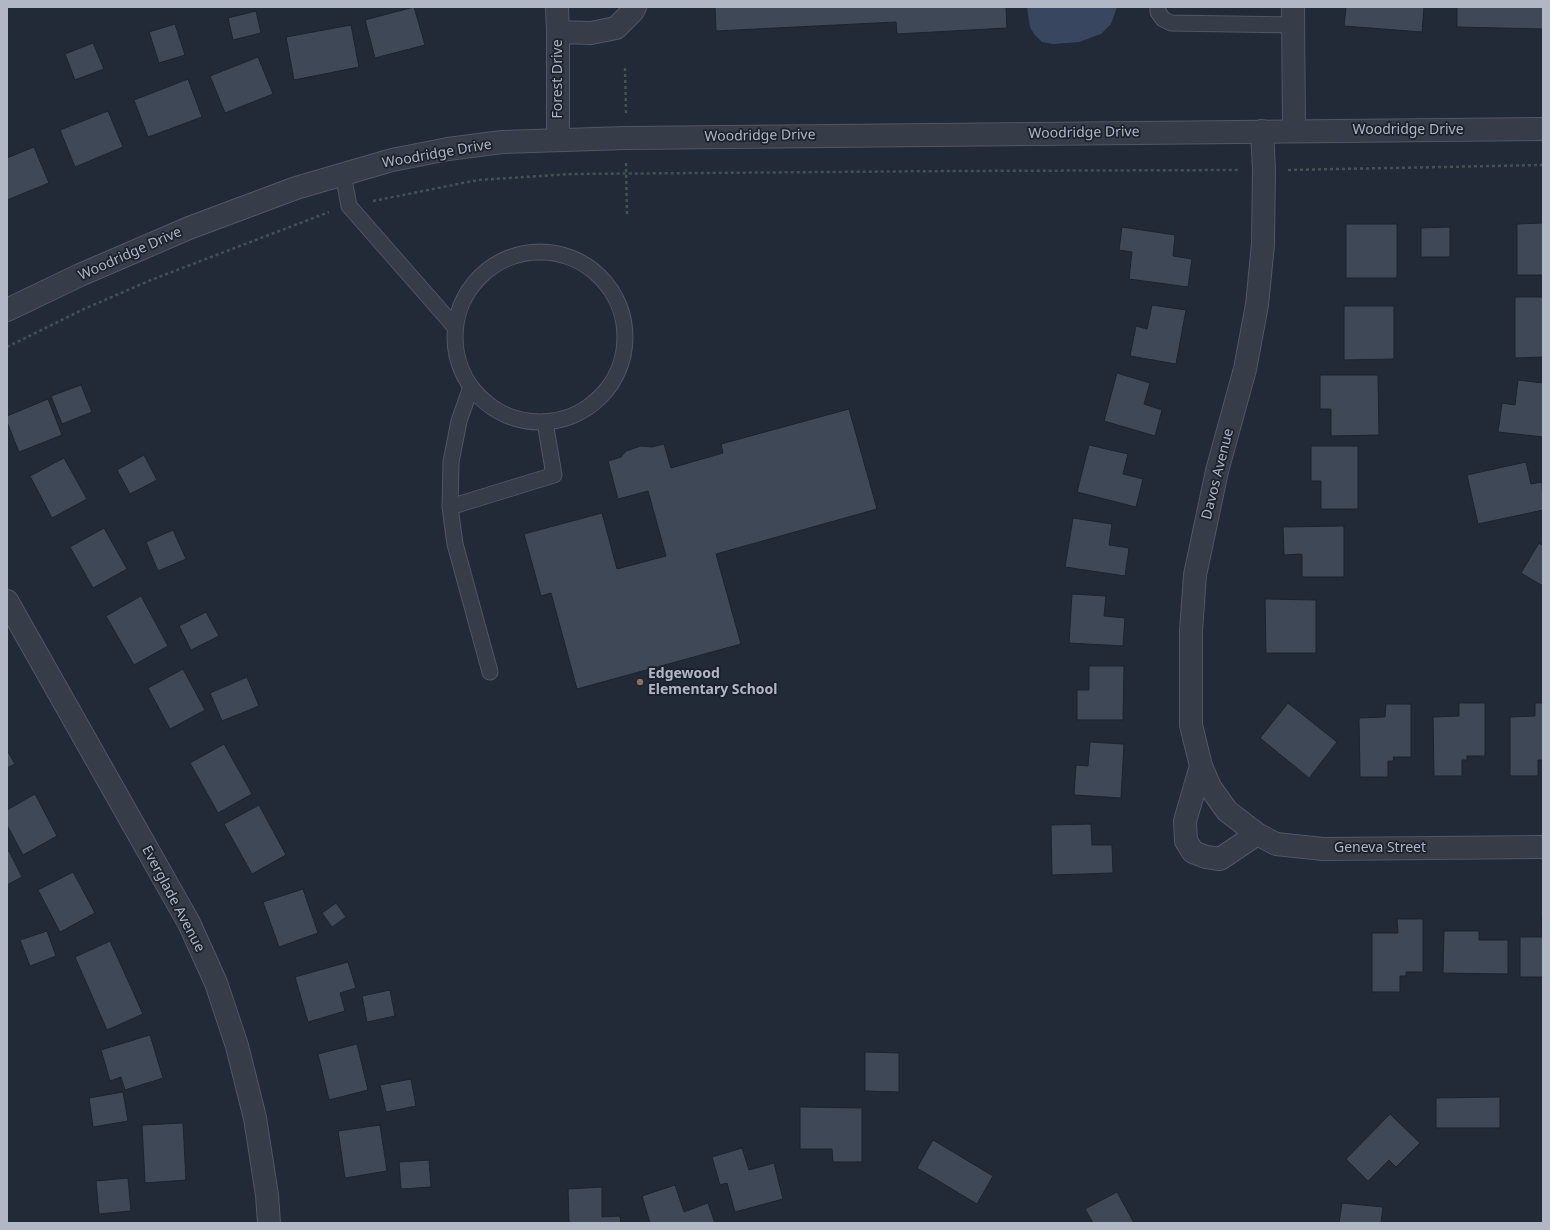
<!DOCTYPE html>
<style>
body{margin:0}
#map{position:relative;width:1550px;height:1230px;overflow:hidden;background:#222a37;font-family:"Noto Sans",sans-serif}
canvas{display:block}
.frame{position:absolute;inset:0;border:8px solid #b1b7c4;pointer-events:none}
</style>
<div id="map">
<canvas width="1550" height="1230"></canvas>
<div class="frame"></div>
</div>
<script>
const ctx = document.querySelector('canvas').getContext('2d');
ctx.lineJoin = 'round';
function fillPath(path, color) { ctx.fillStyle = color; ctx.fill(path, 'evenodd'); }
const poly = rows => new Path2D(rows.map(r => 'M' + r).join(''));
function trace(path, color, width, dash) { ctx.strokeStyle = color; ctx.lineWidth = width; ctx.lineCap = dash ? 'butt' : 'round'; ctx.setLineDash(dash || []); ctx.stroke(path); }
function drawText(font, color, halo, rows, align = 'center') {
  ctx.font = font + ' "Noto Sans",sans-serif'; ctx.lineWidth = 3.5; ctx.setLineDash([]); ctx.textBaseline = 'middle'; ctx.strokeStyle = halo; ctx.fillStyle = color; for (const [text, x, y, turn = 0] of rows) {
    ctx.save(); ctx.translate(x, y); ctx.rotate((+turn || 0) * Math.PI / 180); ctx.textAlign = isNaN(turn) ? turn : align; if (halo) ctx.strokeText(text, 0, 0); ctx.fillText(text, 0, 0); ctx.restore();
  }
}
const water = poly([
 [1027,7,1117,7,1111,24,1101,34,1079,42,1053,44,1042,42,1034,34,1030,27]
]);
const building = poly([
 [414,7,425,45,375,58,365,20,414,7],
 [715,7,1006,7,1007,28,897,34,896,22,716,31,715,7],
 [1346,7,1424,7,1422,32,1344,26,1346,7],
 [1457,7,1543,7,1543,29,1457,27,1457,7],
 [256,11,261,33,233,40,228,18,256,11],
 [175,24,185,55,159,63,149,32,175,24],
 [351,25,359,67,294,80,286,37,351,25],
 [93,43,104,69,75,80,65,54,93,43],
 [258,57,273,94,225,113,210,76,258,57],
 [188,79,202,117,148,137,134,100,188,79],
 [108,111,123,147,75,167,60,130,108,111],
 [34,147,49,183,7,200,7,158,34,147],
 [1543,223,1543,275,1517,275,1517,224,1543,223],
 [1346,224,1397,224,1397,278,1346,278,1346,224],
 [1122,227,1175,235,1173,256,1192,259,1188,287,1129,279,1132,252,1119,250,1122,227],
 [1450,227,1450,257,1421,257,1421,228,1450,227],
 [1515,297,1543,297,1543,357,1515,358,1515,297],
 [1152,305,1186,310,1176,364,1130,356,1136,326,1147,329,1152,305],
 [1344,306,1394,306,1394,359,1344,360,1344,306],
 [1117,373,1150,383,1144,404,1162,410,1155,436,1104,421,1117,373],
 [1320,375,1378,375,1379,435,1331,436,1331,409,1320,409,1320,375],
 [1518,380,1543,383,1543,437,1498,432,1502,403,1515,405,1518,380],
 [81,385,92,412,62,424,51,396,81,385],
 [48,399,62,435,19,452,7,422,7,416,48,399],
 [849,409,877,509,716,554,741,644,577,689,551,593,541,596,524,534,602,513,617,569,666,556,648,491,618,499,608,461,621,457,626,451,641,446,652,447,664,444,671,468,723,453,721,444,849,409],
 [1089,445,1128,454,1123,474,1143,479,1136,507,1077,492,1089,445],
 [1311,446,1358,446,1358,509,1321,509,1321,481,1311,481,1311,446],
 [144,455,157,480,130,494,117,470,144,455],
 [64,458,87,499,52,518,30,476,64,458],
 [1526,462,1531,484,1542,482,1543,510,1478,524,1467,475,1526,462],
 [1073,518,1112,524,1109,545,1129,548,1125,576,1065,567,1073,518],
 [1344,526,1344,577,1302,577,1302,554,1284,555,1283,527,1344,526],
 [104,528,127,569,93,588,70,547,104,528],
 [173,530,186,559,158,571,146,542,173,530],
 [1539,543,1543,546,1543,586,1521,573,1539,543],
 [1072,594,1106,596,1104,616,1125,618,1123,646,1069,643,1072,594],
 [141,596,168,646,134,665,106,616,141,596],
 [1265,599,1316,600,1316,653,1266,653,1265,599],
 [206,612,219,636,191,650,179,626,206,612],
 [1089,666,1124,666,1123,720,1077,720,1077,690,1089,690,1089,666],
 [183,669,205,710,170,729,148,688,183,669],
 [247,677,259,706,222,721,210,693,247,677],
 [1288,703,1337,742,1309,778,1260,738,1288,703],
 [1459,703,1485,703,1485,756,1467,756,1467,760,1462,760,1462,776,1434,776,1433,717,1459,716,1459,703],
 [1535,703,1543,703,1543,760,1538,760,1538,776,1510,776,1510,717,1535,716,1535,703],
 [1386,704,1411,704,1411,757,1393,757,1394,761,1388,761,1388,777,1360,777,1359,718,1385,717,1386,704],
 [1090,742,1124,744,1121,798,1074,795,1076,765,1088,766,1090,742],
 [224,744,252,794,218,813,190,763,224,744],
 [7,750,15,764,7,768,7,750],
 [35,794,57,836,23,855,7,825,7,810,35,794],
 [259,805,286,855,252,874,224,824,259,805],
 [1091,824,1092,845,1112,845,1113,873,1052,875,1051,825,1091,824],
 [9,851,22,877,7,885,7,852,9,851],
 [73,872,95,913,60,932,38,890,73,872],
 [303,889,318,933,279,947,263,902,303,889],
 [336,903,346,917,332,927,322,913,336,903],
 [1542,917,1543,977,1520,977,1520,937,1542,937,1542,917],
 [1397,919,1423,919,1423,972,1406,972,1406,976,1400,976,1400,992,1372,992,1372,933,1398,933,1397,919],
 [47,931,56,956,30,966,20,940,47,931],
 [1444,931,1479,931,1479,940,1508,940,1508,974,1443,973,1444,931],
 [110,941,143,1014,107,1030,75,957,110,941],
 [348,962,356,988,340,993,345,1011,308,1022,295,977,348,962],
 [390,990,395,1016,367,1022,362,996,390,990],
 [150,1035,163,1078,125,1090,121,1077,110,1081,101,1050,150,1035],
 [357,1044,368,1090,329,1100,318,1054,357,1044],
 [865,1052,899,1053,899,1092,865,1091,865,1052],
 [411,1079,416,1106,386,1112,380,1085,411,1079],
 [123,1092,128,1121,93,1127,89,1098,123,1092],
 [1500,1097,1500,1128,1436,1128,1436,1098,1500,1097],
 [800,1107,862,1108,862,1162,833,1162,832,1149,800,1149,800,1107],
 [1390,1114,1420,1143,1396,1167,1389,1160,1368,1181,1346,1159,1390,1114],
 [183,1123,186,1180,145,1183,142,1125,183,1123],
 [380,1125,387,1171,345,1178,338,1131,380,1125],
 [933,1140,993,1176,977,1204,917,1168,933,1140],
 [742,1148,749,1170,774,1163,783,1199,735,1212,727,1183,720,1185,712,1157,742,1148],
 [429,1160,431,1187,401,1189,399,1162,429,1160],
 [128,1178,131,1211,99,1214,96,1181,128,1178],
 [675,1185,684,1212,708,1203,715,1223,650,1223,642,1196,675,1185],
 [602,1187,602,1217,620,1216,621,1223,569,1223,568,1189,602,1187],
 [1117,1192,1134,1223,1093,1223,1085,1209,1117,1192],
 [1342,1203,1383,1207,1381,1223,1339,1223,1342,1203]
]);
const path = poly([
 [625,68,626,114],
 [626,163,627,215],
 [1288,170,1543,165],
 [373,201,478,180,571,174,955,171,1239,170],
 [7,347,84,309,151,280,329,212]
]);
const service = poly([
 [1158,7,1158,12,1163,19,1171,23,1293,25],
 [343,174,349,206,455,327],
 '455 337a85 85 0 1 1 170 0a85 85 0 1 1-170 0Z',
 [471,387,459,421,451,462,450,507,455,544,490,672],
 [450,507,554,475,545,422]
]);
const minor = poly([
 [557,7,558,32],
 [1293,7,1294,131],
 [1262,131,1264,170,1263,244,1257,305,1245,369,1217,471,1195,575,1191,631,1191,725,1201,766,1210,787,1227,811,1257,834,1276,844,1323,849,1543,847],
 [558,140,558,32,591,33,616,28,633,11,635,7],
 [7,601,189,923,216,983,237,1046,255,1118,267,1195,269,1223],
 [1201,766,1185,821,1186,841,1193,852,1206,857,1220,859,1257,834]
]);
const tertiary = poly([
 [7,310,80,275,189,228,296,188,392,160,448,149,502,142,626,138,1543,129]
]);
const markers = [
 [640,682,4,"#8d6e63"]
];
const streetNames = [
 ["Forest Drive",558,79,-90],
 ["Woodridge Drive",1408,130],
 ["Woodridge Drive",1084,133,-1],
 ["Woodridge Drive",760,136,-1],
 ["Woodridge Drive",437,154,-10],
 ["Woodridge Drive",130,254,-24],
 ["Davos Avenue",1218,474,-76],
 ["Geneva Street",1380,848],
 ["Everglade Avenue",173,899,62]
];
const poiNames = [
 ["Edgewood",648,674],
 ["Elementary School",648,690]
];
fillPath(water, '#394660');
fillPath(building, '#3f4857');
trace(building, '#1d232f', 1);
trace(service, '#515763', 17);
trace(minor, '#515763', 24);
trace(tertiary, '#515763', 24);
trace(path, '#425256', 2.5, [3, 3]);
trace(service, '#363c48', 15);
trace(minor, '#363c48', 22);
trace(tertiary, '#363c48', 22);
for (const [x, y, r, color] of markers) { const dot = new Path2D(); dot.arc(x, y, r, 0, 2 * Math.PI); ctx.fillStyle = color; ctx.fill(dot); trace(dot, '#1b212c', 1.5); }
drawText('14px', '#b1b7c4', '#1b212c', streetNames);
drawText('bold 14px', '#b1b7c4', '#1b212c', poiNames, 'left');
</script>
